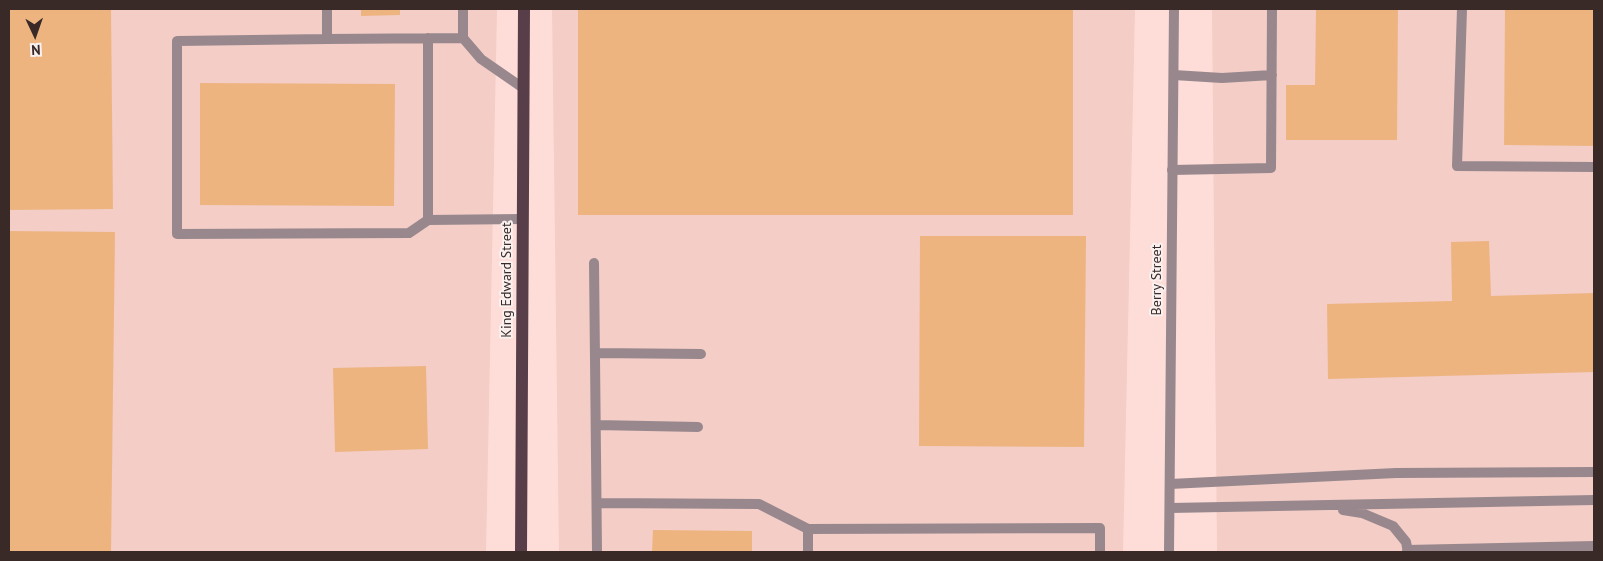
<!DOCTYPE html>
<style>
body{margin:0}
#map{position:relative;width:1603px;height:561px;overflow:hidden;background:#feddd8;font-family:"PT Sans",sans-serif}
canvas{display:block}
.frame{position:absolute;inset:0;border:10px solid #392a27;pointer-events:none}
.north{position:absolute;left:10px;top:10px;width:50px;height:50px;-webkit-text-stroke:4px #f9f1ef;paint-order:stroke;rotate:177deg;font-size:14px;font-weight:700;line-height:20px;text-align:center;color:#392a27}
.north::after{content:'';display:block;margin:auto;width:18px;height:22px;background:#392a27;clip-path:polygon(50% 0,100% 100%,50% 72%,0 100%)}
</style>
<div id="map">
<canvas width="1603" height="561"></canvas>
<div class="frame"></div>
<div class="north">N</div>
</div>
<script>
const ctx = document.querySelector('canvas').getContext('2d');
ctx.lineJoin = 'round';
function fillPath(path, color) { ctx.fillStyle = color; ctx.fill(path, 'evenodd'); }
const poly = rows => new Path2D(rows.map(r => 'M' + r).join(''));
function trace(path, color, width, dash) { ctx.strokeStyle = color; ctx.lineWidth = width; ctx.lineCap = dash ? 'butt' : 'round'; ctx.setLineDash(dash || []); ctx.stroke(path); }
function drawText(font, color, halo, rows, align = 'center') {
  ctx.font = font + ' "PT Sans",sans-serif'; ctx.lineWidth = 4; ctx.setLineDash([]); ctx.textBaseline = 'middle'; ctx.strokeStyle = halo; ctx.fillStyle = color; for (const [text, x, y, turn = 0] of rows) {
    ctx.save(); ctx.translate(x, y); ctx.rotate((+turn || 0) * Math.PI / 180); ctx.textAlign = isNaN(turn) ? turn : align; if (halo) ctx.strokeText(text, 0, 0); ctx.fillText(text, 0, 0); ctx.restore();
  }
}
const built = poly([
 [9,9,497,9,486,552,9,552],
 [552,9,1135,9,1123,552,559,552],
 [1212,9,1594,9,1594,552,1217,552]
]);
const building = poly([
 [9,9,111,9,113,209,9,210],
 [361,9,400,9,400,15,361,16],
 [578,9,1073,9,1073,215,578,215],
 [1316,9,1398,9,1397,140,1286,140,1286,85,1315,85],
 [1505,9,1594,9,1594,146,1504,145],
 [200,83,395,84,394,206,200,205],
 [9,231,115,232,111,552,9,552],
 [920,236,1086,236,1084,447,919,446],
 [1489,241,1491,296,1594,293,1594,372,1328,379,1327,304,1452,301,1451,242],
 [426,366,428,449,335,452,333,368],
 [653,530,752,531,752,552,652,552]
]);
const service = poly([
 [327,9,327,39,463,38],
 [463,9,463,38,481,59,523,88],
 [1462,9,1457,166,1594,167],
 [428,38,428,220,522,219],
 [327,39,177,41,177,234,409,233,428,220],
 [1174,75,1222,78,1272,75],
 [1172,170,1271,168,1272,9],
 [594,263,597,552],
 [595,353,701,354],
 [596,425,698,427],
 [1170,484,1396,473,1594,472],
 [597,503,759,504,808,529],
 [1170,508,1594,500],
 [1343,510,1362,513,1393,526,1406,542,1408,552],
 [1407,550,1594,546],
 [808,552,808,529,1100,528,1100,552]
]);
const tertiary = poly([
 [1169,552,1174,9]
]);
const primary = poly([
 [521,552,524,9]
]);
const streetNames = [
 ["King Edward Street",507,280,-90],
 ["Berry Street",1157,280,-90]
];
fillPath(built, '#f3cdc6');
fillPath(building, '#eeb480');
trace(service, '#98888e', 10);
trace(tertiary, '#98888e', 10);
trace(primary, '#583e48', 12);
drawText('14px', '#392a27', '#f9f1ef', streetNames);
</script>
